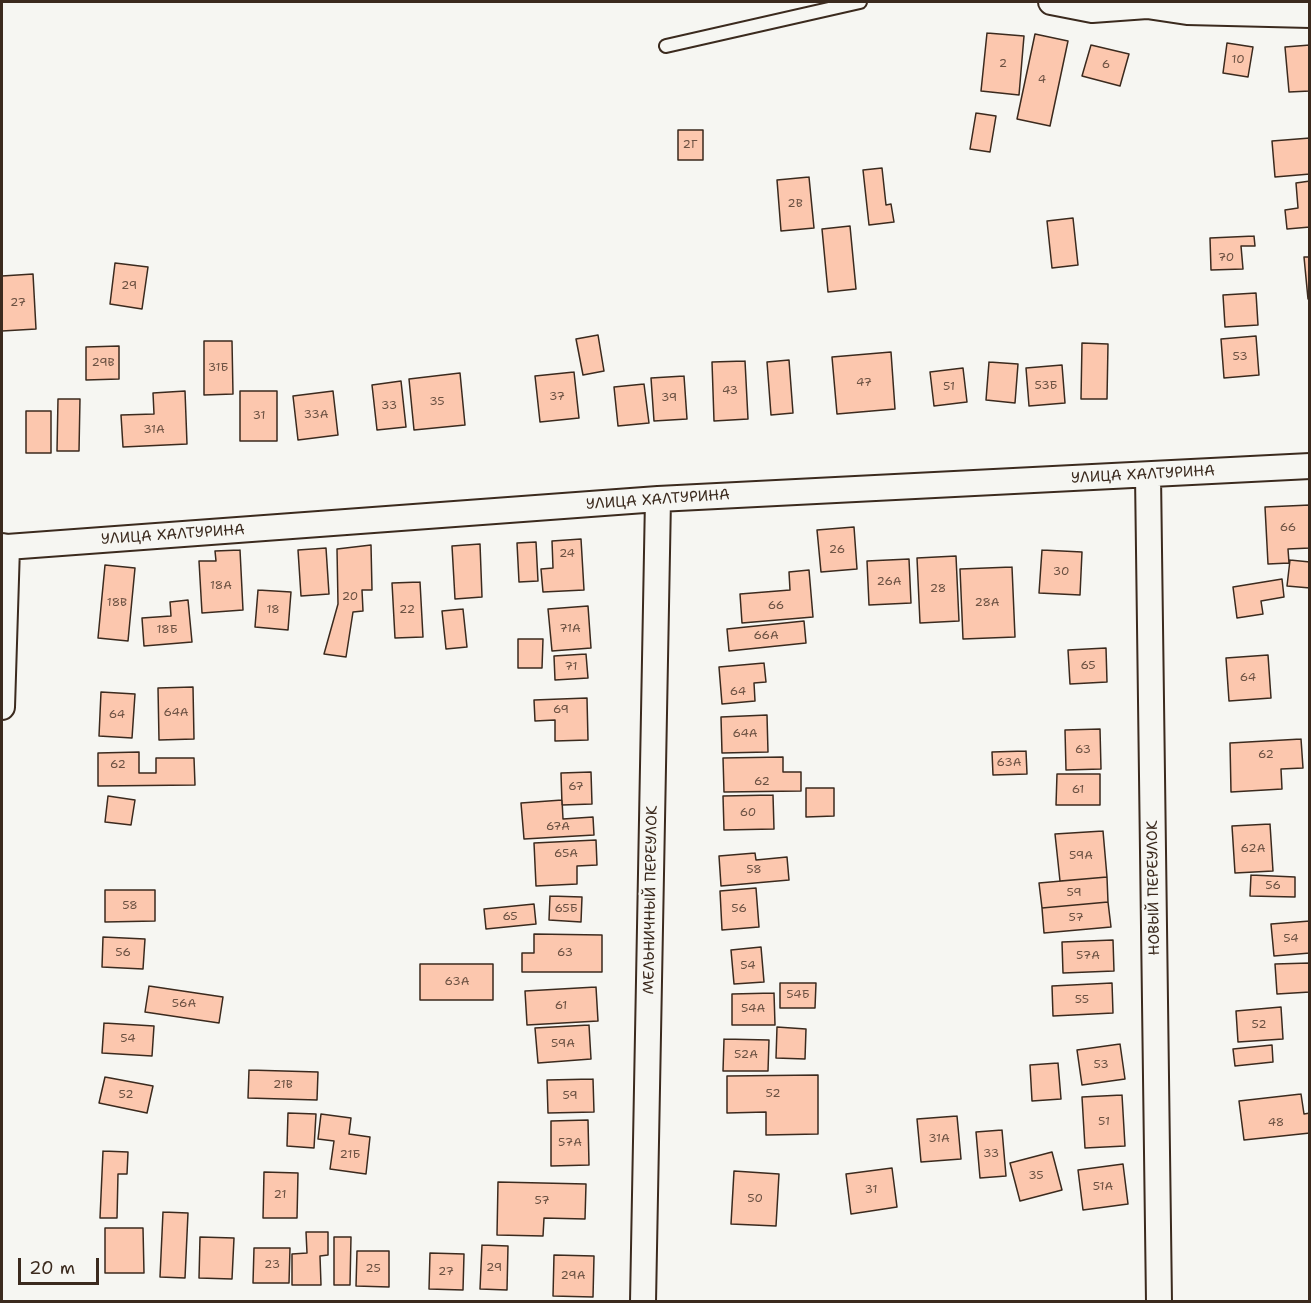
<!DOCTYPE html>
<meta charset="utf-8">
<style>
body{margin:0}
#map{position:relative;width:1311px;height:1303px;overflow:hidden;background:#f6f6f2;font-family:"Shantell Sans",sans-serif}
canvas{display:block}
.frame{position:absolute;inset:0;border:3px solid #3b2a1e;pointer-events:none}
.scale{position:absolute;left:18px;top:1258px;width:81px;height:27px;box-sizing:border-box;border:3px solid #3b2a1e;border-top:0;padding-left:8px;font-size:18px;line-height:21px;white-space:nowrap;color:#3b2a1e;-webkit-text-stroke:4px #f6f6f2;paint-order:stroke}
</style>
<div id="map">
<canvas width="1311" height="1303"></canvas>
<div class="frame"></div>
<div class="scale">20 m</div>
</div>
<script>
const ctx = document.querySelector('canvas').getContext('2d');
ctx.lineJoin = 'round';
function fillPath(path, color) { ctx.fillStyle = color; ctx.fill(path, 'evenodd'); }
const poly = rows => new Path2D(rows.map(r => 'M' + r).join(''));
function trace(path, color, width, dash) { ctx.strokeStyle = color; ctx.lineWidth = width; ctx.lineCap = dash ? 'butt' : 'round'; ctx.setLineDash(dash || []); ctx.stroke(path); }
function drawText(font, color, halo, rows, align = 'center') {
  ctx.font = font + ' "Shantell Sans",sans-serif'; ctx.lineWidth = 4.5; ctx.setLineDash([]); ctx.textBaseline = 'middle'; ctx.strokeStyle = halo; ctx.fillStyle = color; for (const [text, x, y, turn = 0] of rows) {
    ctx.save(); ctx.translate(x, y); ctx.rotate((+turn || 0) * Math.PI / 180); ctx.textAlign = isNaN(turn) ? turn : align; if (halo) ctx.strokeText(text, 0, 0); ctx.fillText(text, 0, 0); ctx.restore();
  }
}
const building = poly([
 [987,33,1024,36,1019,95,981,91,987,33],
 [1035,34,1068,41,1050,126,1017,119,1035,34],
 [1227,43,1253,47,1248,77,1223,73,1227,43],
 [1091,45,1129,54,1120,86,1082,76,1091,45],
 [1310,45,1310,91,1289,92,1285,47,1310,45],
 [976,113,996,116,990,152,970,149,976,113],
 [678,130,703,130,703,160,678,160,678,130],
 [1310,138,1310,174,1275,177,1272,141,1310,138],
 [882,168,886,205,891,204,894,222,869,225,863,170,882,168],
 [809,177,814,228,781,231,777,180,809,177],
 [1310,181,1310,227,1287,229,1285,210,1298,208,1296,183,1310,181],
 [1073,218,1078,265,1052,268,1047,221,1073,218],
 [850,226,856,289,828,292,822,229,850,226],
 [1254,236,1255,246,1241,246,1243,269,1211,270,1210,238,1254,236],
 [1304,257,1310,257,1310,298,1308,299,1304,257],
 [115,263,148,267,142,309,110,304,115,263],
 [33,274,36,329,2,331,2,276,33,274],
 [1256,293,1258,325,1225,327,1223,295,1256,293],
 [598,335,604,371,583,375,576,339,598,335],
 [1256,336,1259,375,1224,378,1221,339,1256,336],
 [204,341,232,341,233,394,204,395,204,341],
 [1082,343,1108,344,1107,399,1081,399,1082,343],
 [119,346,119,379,86,380,86,347,119,346],
 [891,352,895,409,837,414,832,357,891,352],
 [789,360,793,413,771,415,767,362,789,360],
 [745,361,748,419,714,421,712,362,745,361],
 [989,362,1018,364,1015,403,986,400,989,362],
 [1062,365,1065,403,1029,406,1026,368,1062,365],
 [963,368,967,402,934,406,930,372,963,368],
 [574,372,579,418,540,422,535,376,574,372],
 [460,373,465,425,414,430,409,379,460,373],
 [684,376,687,419,654,421,651,378,684,376],
 [401,381,406,427,377,430,372,385,401,381],
 [644,384,649,423,618,426,614,387,644,384],
 [185,391,187,444,123,447,121,415,154,414,153,393,185,391],
 [240,391,277,391,277,441,240,441,240,391],
 [333,391,338,435,298,440,293,396,333,391],
 [58,399,80,399,79,451,57,451,58,399],
 [26,411,51,411,51,453,26,453,26,411],
 [1310,505,1310,548,1288,549,1289,563,1268,564,1265,507,1310,505],
 [854,527,857,569,821,572,817,530,854,527],
 [581,539,584,590,543,592,541,569,553,568,552,541,581,539],
 [536,542,538,581,519,582,517,543,536,542],
 [480,544,482,597,455,599,452,546,480,544],
 [371,545,372,590,362,590,363,611,353,612,346,657,324,654,338,604,337,549,371,545],
 [326,548,329,594,301,596,298,550,326,548],
 [240,550,243,610,202,613,199,561,216,561,215,551,240,550],
 [1042,550,1082,552,1080,595,1039,593,1042,550],
 [956,556,959,621,920,623,917,558,956,556],
 [909,559,911,603,869,605,867,561,909,559],
 [1290,560,1310,562,1310,588,1287,586,1290,560],
 [105,565,135,568,128,641,98,638,105,565],
 [1012,567,1015,637,963,639,960,569,1012,567],
 [809,570,813,617,742,623,740,594,790,590,789,572,809,570],
 [1282,579,1284,597,1261,601,1263,614,1237,618,1233,587,1282,579],
 [420,582,423,637,395,638,392,583,420,582],
 [258,590,291,592,288,630,255,627,258,590],
 [188,600,192,642,144,646,142,618,171,616,170,602,188,600],
 [588,606,591,648,552,651,548,609,588,606],
 [463,609,467,647,446,649,442,611,463,609],
 [804,621,806,643,729,651,727,629,804,621],
 [518,639,543,639,542,668,518,668,518,639],
 [1106,648,1107,682,1070,684,1068,650,1106,648],
 [586,654,588,678,555,680,554,656,586,654],
 [1268,655,1271,698,1229,701,1226,658,1268,655],
 [764,663,766,682,754,683,755,701,722,704,719,667,764,663],
 [193,687,194,739,159,740,158,688,193,687],
 [101,692,135,694,132,738,99,736,101,692],
 [587,698,588,740,555,741,555,720,535,721,534,700,587,698],
 [767,715,768,752,722,753,721,717,767,715],
 [1100,729,1101,769,1066,770,1065,730,1100,729],
 [1301,739,1303,768,1281,769,1282,789,1231,792,1230,743,1301,739],
 [1026,751,1027,774,993,775,992,752,1026,751],
 [139,752,139,773,156,773,156,758,194,758,195,785,98,786,98,753,139,752],
 [783,757,783,772,801,772,801,791,724,792,723,758,783,757],
 [591,772,592,804,562,805,561,773,591,772],
 [1057,774,1100,774,1100,805,1056,805,1057,774],
 [806,788,834,788,834,816,806,817,806,788],
 [773,795,774,829,724,830,723,796,773,795],
 [108,796,135,800,131,825,105,822,108,796],
 [562,800,563,819,593,817,594,835,524,839,521,803,562,800],
 [1270,824,1273,871,1235,873,1232,826,1270,824],
 [1103,831,1107,877,1060,881,1055,834,1103,831],
 [596,840,597,865,577,866,577,884,536,886,534,843,596,840],
 [755,853,756,860,787,857,789,880,721,886,719,856,755,853],
 [1251,875,1295,877,1295,897,1250,896,1251,875],
 [1107,877,1108,902,1042,908,1039,883,1107,877],
 [756,888,759,927,722,930,720,891,756,888],
 [105,890,155,890,155,921,105,922,105,890],
 [550,896,582,897,581,922,549,920,550,896],
 [1108,902,1111,927,1044,933,1042,908,1108,902],
 [534,904,536,924,486,929,484,909,534,904],
 [1310,921,1310,953,1274,956,1271,924,1310,921],
 [534,934,602,935,602,972,522,972,522,953,534,953,534,934],
 [103,937,145,939,143,969,102,967,103,937],
 [1113,940,1114,971,1063,973,1062,942,1113,940],
 [761,947,764,982,734,984,731,950,761,947],
 [1310,963,1310,992,1277,994,1275,964,1310,963],
 [420,964,493,964,493,1000,420,1000,420,964],
 [780,983,816,983,815,1008,780,1008,780,983],
 [1112,983,1113,1013,1053,1016,1052,986,1112,983],
 [149,986,223,997,219,1023,145,1012,149,986],
 [596,987,598,1021,527,1025,525,991,596,987],
 [774,993,775,1025,732,1025,732,994,774,993],
 [1281,1007,1283,1039,1238,1042,1236,1011,1281,1007],
 [104,1023,154,1026,152,1056,102,1053,104,1023],
 [589,1025,591,1059,538,1063,535,1028,589,1025],
 [777,1027,806,1029,805,1059,776,1058,777,1027],
 [724,1039,769,1040,768,1071,723,1071,724,1039],
 [1120,1044,1125,1079,1082,1085,1077,1050,1120,1044],
 [1272,1045,1273,1062,1235,1066,1233,1049,1272,1045],
 [1058,1063,1061,1099,1032,1101,1030,1065,1058,1063],
 [249,1070,318,1072,317,1100,248,1098,249,1070],
 [818,1075,818,1134,766,1135,766,1112,727,1113,727,1076,818,1075],
 [105,1077,153,1086,147,1113,99,1103,105,1077],
 [593,1079,594,1112,548,1113,547,1080,593,1079],
 [1301,1094,1304,1114,1310,1113,1310,1133,1244,1140,1239,1101,1301,1094],
 [1122,1095,1125,1146,1085,1148,1082,1097,1122,1095],
 [288,1113,316,1114,314,1148,287,1146,288,1113],
 [321,1114,351,1118,349,1134,370,1137,366,1174,330,1169,334,1141,318,1139,321,1114],
 [957,1116,961,1159,921,1162,917,1119,957,1116],
 [588,1120,589,1165,551,1166,551,1121,588,1120],
 [1002,1130,1006,1176,980,1178,976,1132,1002,1130],
 [103,1151,128,1152,127,1174,118,1174,117,1218,100,1218,103,1151],
 [1052,1152,1062,1190,1020,1201,1010,1163,1052,1152],
 [1123,1164,1128,1204,1083,1210,1078,1170,1123,1164],
 [892,1168,897,1207,851,1214,846,1174,892,1168],
 [734,1171,779,1174,776,1226,731,1224,734,1171],
 [264,1172,298,1173,297,1218,263,1218,264,1172],
 [498,1182,586,1184,585,1219,544,1218,543,1236,497,1235,498,1182],
 [163,1212,188,1213,185,1278,160,1277,163,1212],
 [105,1228,143,1228,144,1273,105,1273,105,1228],
 [306,1232,328,1232,328,1255,320,1256,321,1285,292,1285,292,1254,307,1253,306,1232],
 [200,1237,234,1238,232,1279,199,1278,200,1237],
 [334,1237,351,1237,350,1285,334,1285,334,1237],
 [482,1245,508,1246,507,1290,480,1289,482,1245],
 [254,1248,290,1248,289,1283,253,1283,254,1248],
 [357,1251,389,1251,389,1287,356,1286,357,1251],
 [430,1253,464,1254,463,1290,429,1289,430,1253],
 [554,1255,594,1256,593,1297,553,1296,554,1255]
]);
const service = poly([
 [666,46,860,2]
]);
const minor = poly([
 [1051,2,1092,10,1147,6,1187,12,1310,15],
 [1148,475,1159,1302],
 [2,546,7,547,658,499,1310,466],
 [2,707,7,547],
 [643,1302,658,499]
]);
const numberNames = [
 ["10",1238,60],
 ["2",1003,64],
 ["6",1106,65],
 ["4",1042,80],
 ["2Г",690,145],
 ["2В",795,204],
 ["70",1226,258],
 ["29",129,286],
 ["27",18,303],
 ["53",1240,357],
 ["29В",103,363],
 ["31Б",218,368],
 ["47",864,383],
 ["53Б",1046,386],
 ["51",949,387],
 ["43",730,391],
 ["37",557,397],
 ["39",669,398],
 ["35",437,402],
 ["33",389,406],
 ["33А",316,415],
 ["31",259,416],
 ["31А",154,430],
 ["66",1288,528],
 ["26",837,550],
 ["24",567,554],
 ["30",1061,572],
 ["26А",889,582],
 ["18А",221,586],
 ["28",938,589],
 ["20",350,597],
 ["18В",117,603],
 ["28А",987,603],
 ["66",776,606],
 ["18",273,610],
 ["22",407,610],
 ["71А",570,629],
 ["18Б",167,630],
 ["66А",766,636],
 ["65",1088,666],
 ["71",571,667],
 ["64",1248,678],
 ["64",738,692],
 ["69",561,710],
 ["64А",176,713],
 ["64",117,715],
 ["64А",745,734],
 ["63",1083,750],
 ["62",1266,755],
 ["63А",1009,763],
 ["62",118,765],
 ["62",762,782],
 ["67",576,787],
 ["61",1078,790],
 ["60",748,813],
 ["67А",558,827],
 ["62А",1253,849],
 ["65А",566,854],
 ["59А",1081,856],
 ["58",754,870],
 ["56",1273,886],
 ["59",1074,893],
 ["58",130,906],
 ["65Б",566,909],
 ["56",739,909],
 ["65",510,917],
 ["57",1076,918],
 ["54",1291,939],
 ["56",123,953],
 ["63",565,953],
 ["57А",1088,956],
 ["54",748,966],
 ["63А",457,982],
 ["54Б",798,995],
 ["55",1082,1000],
 ["56А",184,1004],
 ["61",561,1006],
 ["54А",753,1009],
 ["52",1259,1025],
 ["54",128,1039],
 ["59А",563,1044],
 ["52А",746,1055],
 ["53",1101,1065],
 ["21В",283,1085],
 ["52",773,1094],
 ["52",126,1095],
 ["59",570,1096],
 ["51",1104,1122],
 ["48",1276,1123],
 ["31А",939,1139],
 ["57А",570,1143],
 ["33",991,1154],
 ["21Б",350,1155],
 ["35",1036,1176],
 ["51А",1103,1187],
 ["31",871,1190],
 ["21",280,1195],
 ["50",755,1199],
 ["57",542,1201],
 ["23",272,1265],
 ["29",494,1268],
 ["25",373,1269],
 ["27",446,1272],
 ["29А",573,1276]
];
const streetNames = [
 ["УЛИЦА ХАЛТУРИНА",1143,475,-3],
 ["УЛИЦА ХАЛТУРИНА",658,500,-4],
 ["УЛИЦА ХАЛТУРИНА",173,535,-4],
 ["НОВЫЙ ПЕРЕУЛОК",1154,888,-91],
 ["МЕЛЬНИЧНЫЙ ПЕРЕУЛОК",651,900,-89]
];
fillPath(building, '#fcc7ae');
trace(building, '#3b2a1e', 1.5);
trace(service, '#3b2a1e', 16);
trace(minor, '#3b2a1e', 28);
trace(service, '#f6f6f2', 12);
trace(minor, '#f6f6f2', 24);
drawText('12px', '#6b5142', null, numberNames);
drawText('15px', '#3b2a1e', '#f6f6f2', streetNames);
</script>
